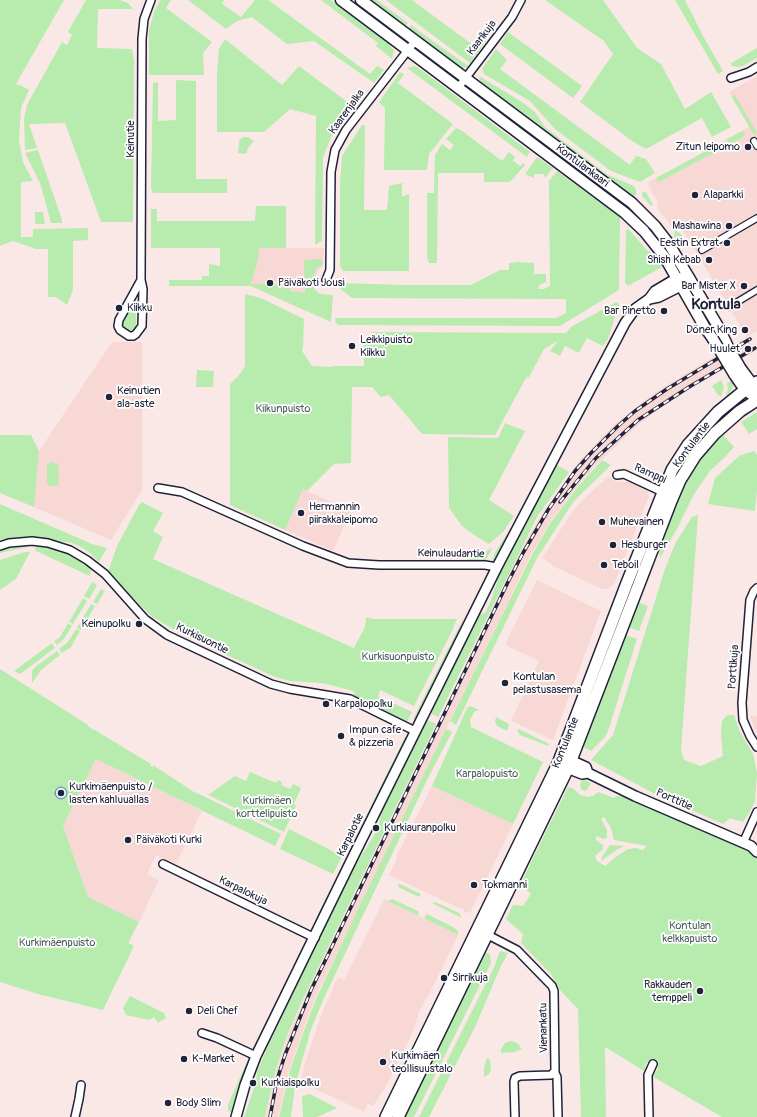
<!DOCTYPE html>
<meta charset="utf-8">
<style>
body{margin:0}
canvas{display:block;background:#fae8e6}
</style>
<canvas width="757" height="1117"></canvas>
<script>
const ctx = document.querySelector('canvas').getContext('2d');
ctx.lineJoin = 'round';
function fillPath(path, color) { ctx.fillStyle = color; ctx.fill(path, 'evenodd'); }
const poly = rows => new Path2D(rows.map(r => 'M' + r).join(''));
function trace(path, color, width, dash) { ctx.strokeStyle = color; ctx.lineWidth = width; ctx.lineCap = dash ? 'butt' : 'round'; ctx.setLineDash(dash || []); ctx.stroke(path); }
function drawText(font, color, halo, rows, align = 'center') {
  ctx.font = font + ' Pangolin,sans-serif'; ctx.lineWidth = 3.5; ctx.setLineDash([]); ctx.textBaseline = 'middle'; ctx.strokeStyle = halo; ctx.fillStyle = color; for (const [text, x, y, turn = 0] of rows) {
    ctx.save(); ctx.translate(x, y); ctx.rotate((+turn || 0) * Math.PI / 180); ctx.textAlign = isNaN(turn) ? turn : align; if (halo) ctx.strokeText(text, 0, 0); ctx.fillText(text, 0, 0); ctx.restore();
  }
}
const built = poly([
 [757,76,757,331,747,337,755,351,693,387,665,405,638,425,594,467,575,489,548,525,531,555,315,998,301,1036,289,1071,278,1117,266,1117,277,1069,289,1033,305,997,520,552,540,517,578,463,613,426,657,391,747,337,684,232,670,224,657,208,658,203,648,185,649,182,656,178,749,127,729,92],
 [224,248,324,248,323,266,318,270,315,279,315,289,307,312,251,286,224,286],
 [112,342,142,342,142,490,111,540,34,507,39,451],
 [608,477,617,482,630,482,648,491,649,496,614,585,606,589,602,589,555,567,542,558,570,515,579,503],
 [303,489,351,511,333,551,285,530],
 [537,580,601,611,553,740,511,721,539,661,505,645],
 [750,716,757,716,757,734,753,725],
 [96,759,202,811,176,864,156,855,147,874,159,880,139,922,88,897,63,826],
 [432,786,513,824,470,913,464,912,464,910,389,875,397,859,397,855],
 [384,899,458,935,428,997,427,996,419,1012,415,1027,388,1083,373,1106,368,1104,364,1112,301,1082,305,1063,323,1010,331,993,338,977,344,980]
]);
const green = poly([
 [0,0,64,0,16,84,19,86,20,85,29,90,21,108,19,140,23,162,33,181,21,182,21,237,33,237,33,229,88,228,88,240,73,241,73,290,67,305,56,297,48,297,48,249,36,249,13,241,0,246],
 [86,0,120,0,128,3,133,9,98,9,97,48,132,49,134,61,133,222,101,222,65,123,29,124,37,148,25,150,24,119,27,105,62,42,67,45,72,35,68,32],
 [160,0,171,0,166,8,212,42,203,53,204,75,149,75,149,30,154,12],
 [188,0,224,0,222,4,241,17,255,0,268,0,370,74,377,66,384,70,374,83,314,41,287,44,252,17,237,21,226,29],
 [321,0,331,0,389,44,394,51,392,59,376,46,378,43],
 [366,0,377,0,408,23,404,28],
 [386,0,412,0,473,45,479,36,486,41,470,63],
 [545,0,603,0,637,48,661,64,685,109,711,92,731,127,712,137,702,118,646,149,632,141,580,102,613,54,604,41],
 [675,0,685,0,703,36,723,71,718,74],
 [411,25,444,49,470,67,462,68,456,67,407,31],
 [508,32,582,86,573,98,500,44],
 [225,39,282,85,299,66,354,107,335,128,323,157,322,241,315,245,316,116,290,109,264,132,217,132,217,73,219,49],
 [757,48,757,58,743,66,738,67,732,66,731,64,733,62],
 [496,49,507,60,500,69,630,165,636,156,646,159,655,173,640,182,611,171,555,129,530,101,484,74,482,69],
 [415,66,424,72,530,152,527,157,407,68],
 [400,72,404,74,398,83,453,124,429,154,427,170,384,170,385,108,379,102],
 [479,76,522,102,534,111,545,127,606,174,634,186,636,190,636,194,633,199,486,87,480,80],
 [176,80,196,81,196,179,227,179,227,193,153,193,151,188,153,83,158,82,158,121,176,120],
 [476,90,628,205,627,207,616,201,473,94],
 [735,95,757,133,754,135,732,97],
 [362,125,365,125,364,210,387,210,389,186,402,183,402,197,409,194,409,271,343,271,340,266,340,185,342,156],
 [456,128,461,130,502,161,509,152,515,157,513,161,520,166,523,163,525,165,510,182,484,182,484,173,438,173,437,263,429,263,427,257,427,193,434,193,435,155,442,144,450,150,454,145,446,139],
 [743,131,745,134,743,137,730,144,727,139],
 [244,137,248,137,254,141,248,148,246,154,238,153,239,142,240,139],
 [712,148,715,152,659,182,656,178],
 [38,150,62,220,62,223,51,223,40,183,25,153],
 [537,157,553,168,545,178,544,174,534,174,534,178,525,174],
 [557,171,620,217,619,290,560,326,339,325,336,323,335,318,556,318,566,313,566,299,352,298,339,288,341,283,403,285,471,285,500,270,509,270,509,263,519,262,534,263,534,274,546,274,546,282,539,285,539,289,544,289,550,286,549,181],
 [643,192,646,192,653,205,651,206,642,196,642,193],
 [256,206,286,206,286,248,259,248,258,259,251,284,281,285,282,288,290,288,290,291,305,293,304,260,322,259,323,264,316,269,313,280,313,288,320,294,333,295,331,322,251,286,169,286,169,280,202,280,202,276,209,276,209,264,220,266,220,248,151,248,151,209,157,209,157,221,255,221],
 [35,212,43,212,45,224,35,224],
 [626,229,629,230,647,250,658,260,662,267,628,286,625,283],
 [675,230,681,234,686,243,686,245,682,247,679,246,674,239],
 [245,294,261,298,304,319,303,349,302,349,302,351,312,366,332,367,333,366,364,366,364,342,407,342,408,349,408,339,370,340,372,332,566,333,571,327,616,302,618,303,619,305,608,339,603,346,587,338,579,353,565,346,560,356,550,351,558,341,544,349,528,379,527,376,495,435,422,434,389,395,381,397,372,387,352,387,351,463,334,464,307,491,303,489,285,530,230,505,230,384,239,375,245,366],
 [133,309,136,312,136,326,134,330,127,331,123,327,123,321,129,311],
 [197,370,214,371,213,387,196,387],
 [721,380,724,387,721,397,717,394,712,386],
 [732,381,733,381,733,387,728,397,726,395,728,389,727,383],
 [747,395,746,400,717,423,695,446,688,456,683,469,671,489,674,476,692,447,722,414],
 [757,412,757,429,749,434,741,422],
 [505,423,525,431,489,500,514,516,504,531,489,544,477,537,462,526,449,508,448,437,498,438],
 [0,435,31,435,39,451,34,507,0,493],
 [723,435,734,447,724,458,710,471,694,494,677,529,660,558,659,544,681,489,691,471,708,449],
 [754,451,757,455,757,491,755,511,708,504,715,478,739,456],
 [602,460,611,465,574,501,537,558,456,725,450,721,532,555,549,525,576,489],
 [52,462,58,464,59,484,56,486,50,486,47,483,47,465,50,463],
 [555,464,569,472,537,517,438,717,429,712,471,626,480,614,485,613,490,603,497,582,497,576],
 [142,502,163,513,153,531,163,537,153,559,354,648,365,627,366,617,373,619,457,619,451,633,414,706,380,690,378,696,412,712,407,722,353,697,355,692,350,690,322,683,290,681,275,677,183,635,151,616,108,572,117,546,139,505],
 [0,504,92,544,107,548,99,562,89,552,81,547,72,543,27,537,11,538,0,541],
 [698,515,681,750,684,760,701,766,723,756,721,734,722,721,727,715,734,715,740,732,753,754,757,773,755,801,749,813,743,822,730,818,723,824,655,794,591,760,613,735,665,569,676,542,692,517],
 [507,534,510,536,497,559,492,561,495,552],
 [29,545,28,547,0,553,0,551,7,548],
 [36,546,59,550,73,556,90,567,91,571,90,576,36,551,35,548],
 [491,548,492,548,485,562,463,562,463,561,481,555],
 [25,552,30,552,16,579,0,590,0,560],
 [92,582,97,585,89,599,84,596],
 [101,589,105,591,97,604,93,602],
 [83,598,87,601,73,624,69,622],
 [637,602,648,606,639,631,628,627],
 [91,604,95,606,81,630,77,628],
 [465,615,453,645,416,720,413,719],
 [68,623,72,626,64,639,57,645,54,641,60,637],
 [76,629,80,631,71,647,62,653,59,649,68,642],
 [626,635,637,639,608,731,605,737,591,751,583,747],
 [52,643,55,648,20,674,14,671],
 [57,651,60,655,41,670,32,683,32,671,35,667],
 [0,669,88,725,88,726,92,729,93,729,151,764,151,766,153,767,153,765,197,794,197,793,281,834,275,846,96,759,63,826,88,897,139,922,128,943,134,946,103,1010,38,994,0,982],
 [470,706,479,710,474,712,470,720,471,727,543,762,513,824,432,786,467,708],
 [496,717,509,724,507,731,497,726,495,721],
 [425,719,436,724,304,997,288,1033,276,1069,265,1117,244,1117,256,1082,257,1072,269,1044,356,862,360,858,379,827,379,822,381,812],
 [446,729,452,732,428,778,325,996,311,1029,295,1086,291,1117,279,1117,290,1071,302,1036,316,999,358,909],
 [519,729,549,744,548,746,520,735,517,730],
 [405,737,407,738,352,852,349,851],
 [250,772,276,783,278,780,282,782,281,785,290,789,293,784,301,788,294,804,296,806,284,832,208,795,235,776,246,781],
 [582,779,591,783,586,791,582,790,580,785],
 [568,787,574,789,580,795,588,797,593,796,598,792,614,798,616,796,621,796,757,854,757,1117,722,1117,650,1075,655,1073,658,1069,658,1064,653,1060,648,1061,646,1063,644,1071,605,1047,606,1117,581,1117,578,1009,559,989,551,974,521,943,523,934,506,919,513,905,523,906,531,894,524,888,522,881],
 [604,817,611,828,614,840,647,846,643,850,636,848,628,849,617,856,605,866,597,861,595,856,603,849,603,845,596,840,596,836,604,839,607,838,607,830,601,819],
 [289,829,342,856,333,874,280,849],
 [610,845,624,846,618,849,601,861,602,857],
 [337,877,336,883,313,930,313,927,320,910],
 [400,884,421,894,419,897,400,888,397,885],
 [392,899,418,911,419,916,388,901],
 [435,902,459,913,462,918,432,903],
 [427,914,453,927,458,931,458,935,424,918],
 [307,944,257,1047,252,1050,303,947],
 [500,951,508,953,500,968,475,1027,429,1117,419,1117,494,967],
 [484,953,488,953,490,955,491,963,414,1117,404,1117],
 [130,996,164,1013,166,1018,158,1023,154,1017,149,1020,126,1015,123,1008],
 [511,1041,517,1043,522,1049,515,1052,501,1053,501,1049,505,1043],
 [487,1058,490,1060,491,1070,489,1074,484,1077,484,1069],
 [248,1065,249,1066,234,1113,228,1111,228,1105,245,1066],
 [310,1094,337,1108,317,1117,303,1117,302,1096]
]);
const water = poly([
 '55 793a6 6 0 1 1 12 0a6 6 0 1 1-12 0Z'
]);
const pedestrian = poly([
 [754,141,757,146],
 [702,250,757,218],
 [729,307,757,290]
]);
const minor = poly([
 [731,78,749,72,757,67],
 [458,88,512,17,521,0],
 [141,280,119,320,118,326,120,330,129,336,133,336,136,334,142,326,143,289,141,280,142,39,144,19,151,0],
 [326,280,330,270,331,172,335,150,346,130,415,41],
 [617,475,624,474,667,494],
 [158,488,182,492,303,546,348,563,379,565,485,565,497,567],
 [0,546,9,543,32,541,48,543,70,550,87,560,105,574,145,619,167,635,271,684,290,689,350,699,415,731],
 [757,588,754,591,750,600,742,703,743,720,750,736,757,747],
 [743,843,757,812],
 [163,864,315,938],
 [488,935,517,950,552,986,554,991,555,1071,551,1075,520,1076,515,1078,514,1082,515,1117],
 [202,1033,217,1038,256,1056],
 [555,1073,557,1077,558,1117],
 [75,1117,79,1099,81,1085],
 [649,1117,648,1075,653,1064]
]);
const tertiary = poly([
 [649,299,659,297,681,286,685,281],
 [566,758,586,767,588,773],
 [562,766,582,774,588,773,635,796,751,846,757,852],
 [236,1117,245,1085,256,1056,353,857,497,567,625,323,635,309,649,299,655,291,677,278,689,277]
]);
const secondary = poly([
 [341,0,625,213,644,231,664,256,704,326,713,339],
 [361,0,632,203,655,226,669,244,719,328,728,347],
 [741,369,753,385,756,391],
 [734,374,745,390,757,398]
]);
const primary = poly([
 [386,1117,558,764,627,583,672,470,688,445,718,412,745,390,757,382],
 [398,1117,568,768,671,501,680,480,695,456,715,433,740,411,757,400]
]);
const rail = poly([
 [560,502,596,458,638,420,689,387,755,348],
 [270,1117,277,1080,285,1055,311,990,508,582,523,553,548,510,575,471,591,453,618,426,635,411,667,389,750,339]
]);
const secondaryBridge = poly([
 [713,339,734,374],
 [728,347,741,369]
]);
const markers = [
 [748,147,4,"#22223b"],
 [695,195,4,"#22223b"],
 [729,226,4,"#22223b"],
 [727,243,4,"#22223b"],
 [709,260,4,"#22223b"],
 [270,283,4,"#22223b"],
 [744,286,4,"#22223b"],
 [119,308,4,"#22223b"],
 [664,311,4,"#22223b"],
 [745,330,4,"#22223b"],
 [352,346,4,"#22223b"],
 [748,349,4,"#22223b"],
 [109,397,4,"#22223b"],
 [301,513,4,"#22223b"],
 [602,522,4,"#22223b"],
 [613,545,4,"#22223b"],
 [604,565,4,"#22223b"],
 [139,624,4,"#22223b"],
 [505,683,4,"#22223b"],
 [326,704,4,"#22223b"],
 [341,736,4,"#22223b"],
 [61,793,4,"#22223b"],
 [376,828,4,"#22223b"],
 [128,840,4,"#22223b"],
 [474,885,4,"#22223b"],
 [444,978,4,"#22223b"],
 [700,991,4,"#22223b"],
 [189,1011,4,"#22223b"],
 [184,1059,4,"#22223b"],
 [383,1062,4,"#22223b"],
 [253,1083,4,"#22223b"],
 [168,1103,4,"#22223b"]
];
const streetNames = [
 ["Kaarikuja",482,38,-53],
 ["Kaarenjalka",347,112,-54],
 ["Keinutie",131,139,-90],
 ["Kontulankaari",582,166,37],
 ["Kontulantie",692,445,-53],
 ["Ramppi",650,474,24],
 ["Keinulaudantie",451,554,1],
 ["Kurkisuontie",202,639,26],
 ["Porttikuja",734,667,-86],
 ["Kontulantie",566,743,-68],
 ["Porttitie",674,800,24],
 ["Karpalotie",351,835,-64],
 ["Karpalokuja",243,891,26],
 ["Vienankatu",544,1028,-91]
];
const poiNames = [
 ["Zitun leipomo",740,147,"right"],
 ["Alaparkki",703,195],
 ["Mashawina",721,226,"right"],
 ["Eestin Extrat",719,243,"right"],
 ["Shish Kebab",701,260,"right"],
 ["Päiväkoti Jousi",278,283],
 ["Bar Mister X",736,286,"right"],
 ["Kiikku",127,308],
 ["Bar Pinetto",656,311,"right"],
 ["Döner King",737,330,"right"],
 ["Leikkipuisto",360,340],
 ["Kiikku",360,353],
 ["Huulet",740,349,"right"],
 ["Keinutien",117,391],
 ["ala-aste",117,404],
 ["Hermannin",309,507],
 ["piirakkaleipomo",309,520],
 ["Muhevainen",610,522],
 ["Hesburger",621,545],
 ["Teboil",612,565],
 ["Keinupolku",131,624,"right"],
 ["Kontulan",513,677],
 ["pelastusasema",513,690],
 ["Karpalopolku",334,704],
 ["Impun cafe",349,730],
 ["& pizzeria",349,743],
 ["Kurkimäenpuisto /",69,787],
 ["lasten kahluuallas",69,800],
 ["Kurkiauranpolku",384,828],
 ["Päiväkoti Kurki",136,840],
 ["Tokmanni",482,885],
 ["Sirrikuja",452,978],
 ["Rakkauden",692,985,"right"],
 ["temppeli",692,998,"right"],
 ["Deli Chef",197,1011],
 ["Kurkimäen",391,1056],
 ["teollisuustalo",391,1069],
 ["K-Market",192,1059],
 ["Kurkiaispolku",261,1083],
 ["Body Slim",176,1103]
];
const parkNames = [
 ["Kiikunpuisto",283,409],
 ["Kurkisuonpuisto",398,657],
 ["Karpalopuisto",487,774],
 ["Kurkimäen",267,801],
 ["korttelipuisto",267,814],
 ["Kontulan",690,926],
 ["kelkkapuisto",690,939],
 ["Kurkimäenpuisto",57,943]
];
const districtNames = [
 ["Kontula",716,305]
];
fillPath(built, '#f7d8d4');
fillPath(green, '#b7ecae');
fillPath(water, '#9dd2fb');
trace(water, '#6c8cae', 1);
trace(pedestrian, '#22223b', 8);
trace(minor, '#22223b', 10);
trace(tertiary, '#22223b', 12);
trace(secondary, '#22223b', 13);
trace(primary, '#22223b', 14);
trace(pedestrian, '#fff', 5.5);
trace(minor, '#fff', 7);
trace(tertiary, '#fff', 9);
trace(secondary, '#fff', 10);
trace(primary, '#fff', 11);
trace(rail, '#22223b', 3.5);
trace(rail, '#fff', 2, [6]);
trace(secondaryBridge, '#22223b', 13, []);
trace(secondaryBridge, '#fff', 10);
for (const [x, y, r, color] of markers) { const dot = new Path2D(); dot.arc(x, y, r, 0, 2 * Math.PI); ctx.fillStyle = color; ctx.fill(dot); trace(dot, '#fff', 1.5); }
drawText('11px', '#22223b', '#fff', streetNames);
drawText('11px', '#22223b', '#fff', poiNames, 'left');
drawText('11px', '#4f5f5e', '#fff', parkNames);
drawText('bold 15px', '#22223b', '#fff', districtNames);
</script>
